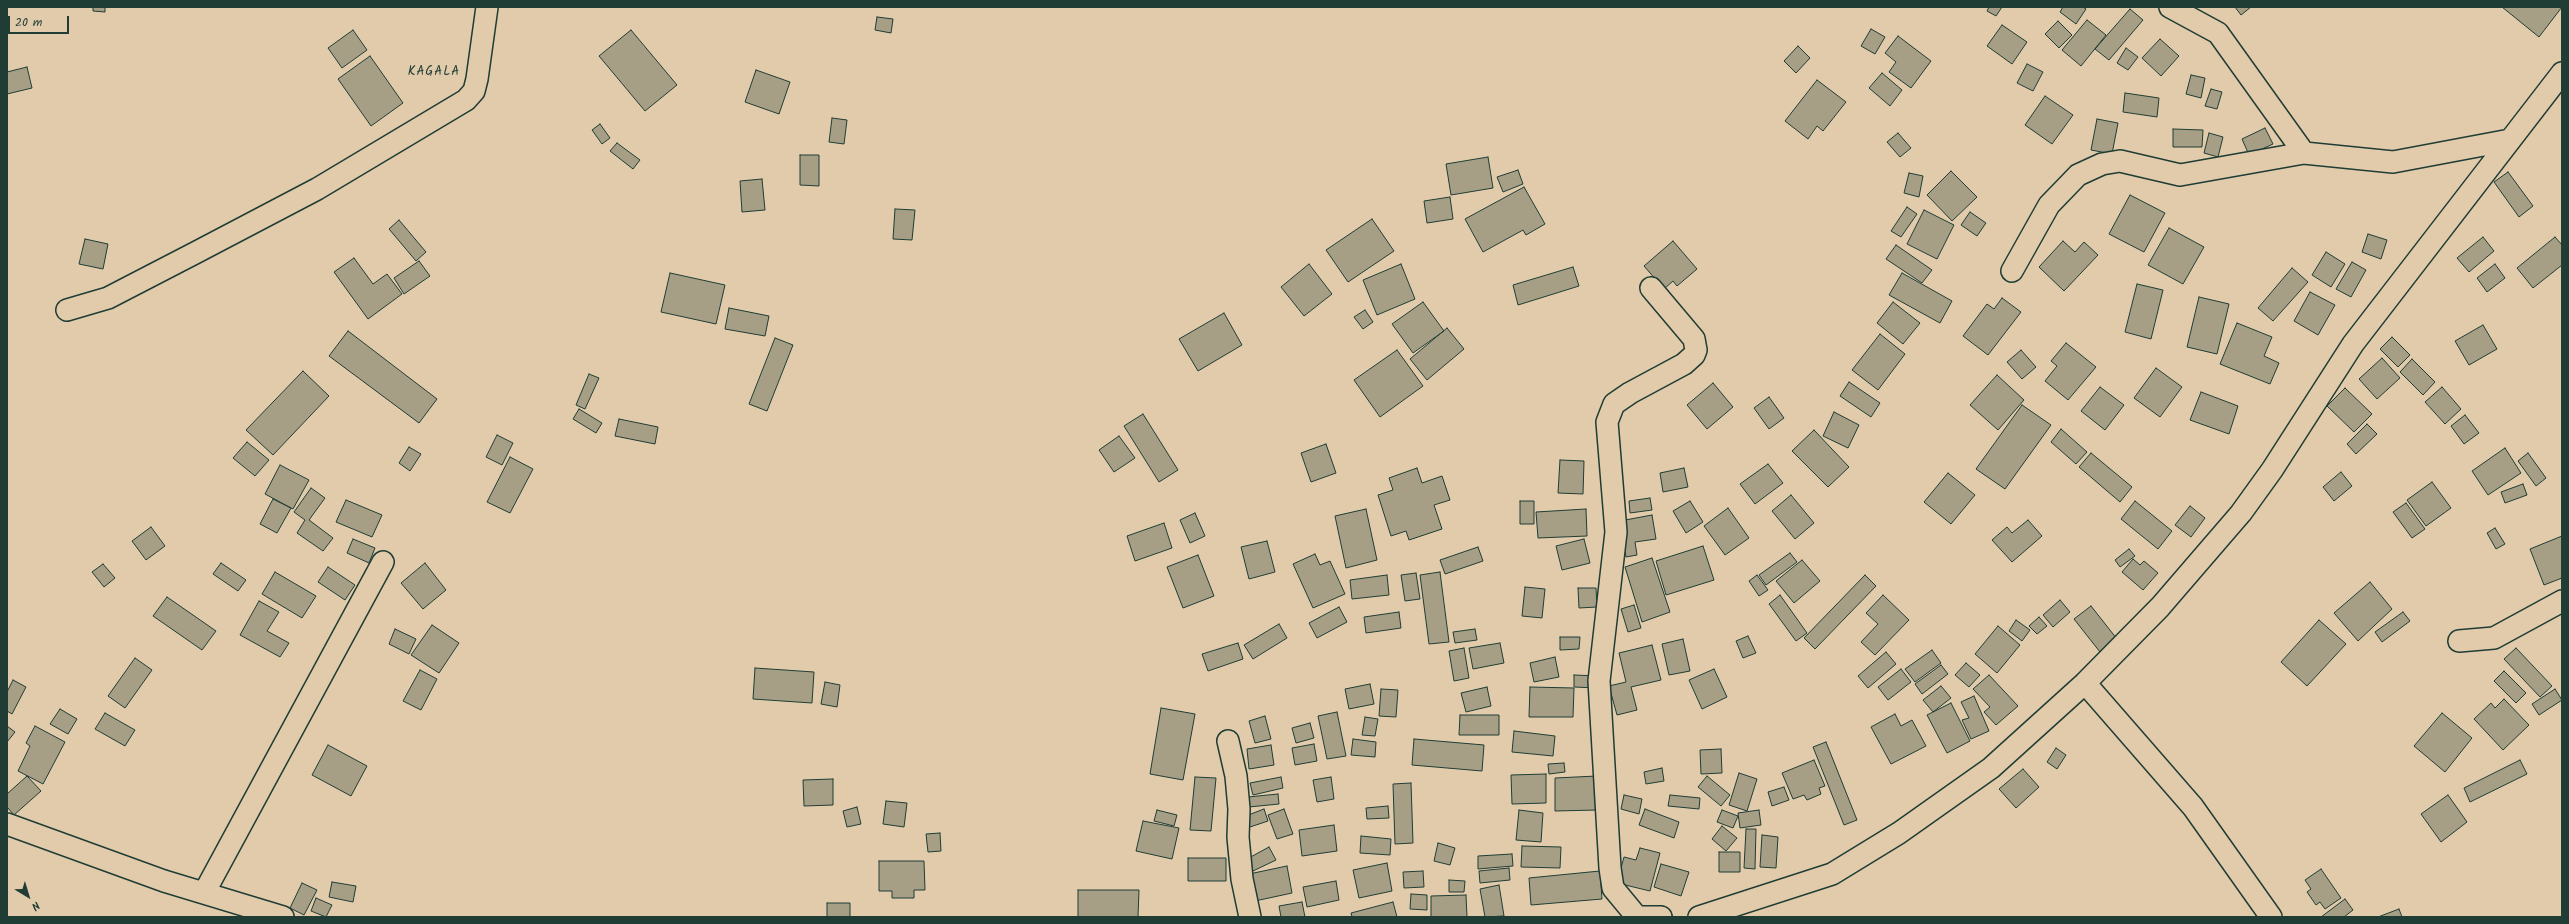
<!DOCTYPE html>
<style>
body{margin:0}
#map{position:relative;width:2569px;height:924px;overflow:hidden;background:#e2cbab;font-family:Kalam,sans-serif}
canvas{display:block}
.frame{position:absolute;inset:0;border:8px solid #1f3d34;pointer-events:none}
.north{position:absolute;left:8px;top:876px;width:40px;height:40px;-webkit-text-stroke:3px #e2cbab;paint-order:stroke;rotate:142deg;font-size:11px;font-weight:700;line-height:16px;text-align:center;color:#1f3d34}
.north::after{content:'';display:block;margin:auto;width:14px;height:18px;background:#1f3d34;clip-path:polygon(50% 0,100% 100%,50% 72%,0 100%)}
.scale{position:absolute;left:8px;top:16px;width:61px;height:18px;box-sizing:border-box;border:2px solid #1f3d34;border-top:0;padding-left:5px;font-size:12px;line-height:14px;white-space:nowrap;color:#1f3d34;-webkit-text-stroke:3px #e2cbab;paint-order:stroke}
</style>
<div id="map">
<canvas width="2569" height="924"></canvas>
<div class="frame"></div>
<div class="north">N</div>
<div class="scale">20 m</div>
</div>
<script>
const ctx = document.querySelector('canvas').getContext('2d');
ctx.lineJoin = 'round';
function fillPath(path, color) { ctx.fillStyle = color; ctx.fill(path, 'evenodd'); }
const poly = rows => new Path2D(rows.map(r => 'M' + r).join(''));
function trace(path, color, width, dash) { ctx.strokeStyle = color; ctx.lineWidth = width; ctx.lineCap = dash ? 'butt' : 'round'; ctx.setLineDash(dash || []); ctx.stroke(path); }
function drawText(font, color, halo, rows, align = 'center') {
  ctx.font = font + ' Kalam,sans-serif'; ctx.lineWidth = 3; ctx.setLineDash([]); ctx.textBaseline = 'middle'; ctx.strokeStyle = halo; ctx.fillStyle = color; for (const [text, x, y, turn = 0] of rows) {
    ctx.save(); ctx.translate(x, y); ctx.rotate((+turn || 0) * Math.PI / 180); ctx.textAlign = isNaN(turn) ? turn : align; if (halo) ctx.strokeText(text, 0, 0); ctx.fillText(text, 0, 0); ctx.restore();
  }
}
const building = poly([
 [93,7,105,7,105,12,93,11,93,7],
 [1989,7,2002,7,1996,16,1987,11,1989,7],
 [2063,7,2083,7,2086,9,2076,24,2060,12,2063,7],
 [2235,7,2251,7,2241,15,2235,7],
 [2502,7,2562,7,2539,37,2502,7],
 [2130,9,2143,20,2109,60,2095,49,2130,9],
 [877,17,893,19,891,33,875,30,877,17],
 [2087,20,2106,35,2081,66,2062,50,2087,20],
 [2058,21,2072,35,2059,48,2045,34,2058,21],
 [2002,25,2027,42,2012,64,1987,46,2002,25],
 [1871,29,1885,37,1875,54,1861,46,1871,29],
 [353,30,367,50,342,68,328,48,353,30],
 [631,30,677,85,645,111,599,56,631,30],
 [1898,36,1931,61,1911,88,1889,72,1896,62,1885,53,1898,36],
 [2160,39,2179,56,2161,76,2142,58,2160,39],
 [1798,46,1810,58,1796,73,1784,61,1798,46],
 [2126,48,2138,57,2128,70,2117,63,2126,48],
 [370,56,403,103,371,126,338,79,370,56],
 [2027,64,2043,72,2033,91,2017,83,2027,64],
 [27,67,32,88,7,94,7,72,27,67],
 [756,70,790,82,779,114,745,102,756,70],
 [1882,73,1902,90,1890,106,1869,88,1882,73],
 [2191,75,2205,78,2201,98,2186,94,2191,75],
 [1817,80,1846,102,1823,131,1817,126,1808,139,1785,121,1817,80],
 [2211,89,2222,92,2217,109,2205,106,2211,89],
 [2125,93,2159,98,2157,117,2123,112,2125,93],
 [2045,96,2073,115,2052,144,2025,125,2045,96],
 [832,118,847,120,844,144,829,142,832,118],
 [2097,119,2118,123,2112,154,2091,150,2097,119],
 [600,124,610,138,602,144,592,130,600,124],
 [2265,128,2273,144,2249,155,2242,139,2265,128],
 [2173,129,2203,130,2202,147,2173,147,2173,129],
 [1898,133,1911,148,1900,157,1887,142,1898,133],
 [2209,133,2223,137,2218,157,2204,153,2209,133],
 [617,143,640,160,633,169,610,151,617,143],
 [800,155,819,155,819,186,800,185,800,155],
 [1488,157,1493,188,1451,195,1446,164,1488,157],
 [1518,170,1523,184,1503,192,1497,177,1518,170],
 [1951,171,1977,197,1952,221,1927,195,1951,171],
 [2508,172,2533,206,2519,217,2494,182,2508,172],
 [1909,173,1923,176,1919,197,1904,193,1909,173],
 [762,179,765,210,742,212,740,181,762,179],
 [1524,187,1545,224,1526,235,1523,230,1483,252,1465,219,1524,187],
 [2130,195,2165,213,2144,252,2109,234,2130,195],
 [1450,197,1453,219,1427,223,1424,201,1450,197],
 [1907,207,1917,214,1901,237,1891,231,1907,207],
 [895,209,915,210,912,240,893,239,895,209],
 [1924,210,1954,225,1937,259,1907,244,1924,210],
 [1970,212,1986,223,1977,236,1961,225,1970,212],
 [1372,219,1394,251,1348,282,1326,250,1372,219],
 [399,220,426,252,416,261,389,229,399,220],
 [2169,228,2204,247,2183,284,2148,265,2169,228],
 [2368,234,2387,240,2381,259,2362,252,2368,234],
 [2483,237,2494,251,2469,272,2457,258,2483,237],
 [2555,237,2562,245,2562,265,2533,288,2517,268,2555,237],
 [85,239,108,244,103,269,79,264,85,239],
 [1673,241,1697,269,1677,286,1673,281,1664,289,1644,266,1673,241],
 [2063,241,2075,252,2084,242,2098,255,2064,291,2039,267,2063,241],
 [1896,245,1932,270,1922,283,1886,259,1896,245],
 [2326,252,2345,264,2331,287,2312,275,2326,252],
 [354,258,373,284,387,274,402,294,368,319,334,272,354,258],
 [419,261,430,276,404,294,394,278,419,261],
 [2352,262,2366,270,2351,297,2336,289,2352,262],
 [1309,264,1332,294,1304,316,1281,287,1309,264],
 [1401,264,1415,299,1377,315,1363,280,1401,264],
 [2495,264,2505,278,2487,292,2477,278,2495,264],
 [1573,267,1579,286,1518,305,1513,285,1573,267],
 [2292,268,2308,282,2273,321,2258,308,2292,268],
 [670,273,725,285,716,324,661,312,670,273],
 [1902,273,1952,301,1940,323,1889,295,1902,273],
 [2137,284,2163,290,2151,339,2125,332,2137,284],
 [2310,292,2335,305,2318,335,2294,321,2310,292],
 [2199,297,2229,304,2217,354,2187,347,2199,297],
 [2002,298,2021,312,1988,355,1963,336,1987,304,1994,309,2002,298],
 [1423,302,1444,331,1413,353,1392,324,1423,302],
 [1893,302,1920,323,1903,344,1877,323,1893,302],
 [729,308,769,316,765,336,725,329,729,308],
 [1365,310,1373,322,1363,329,1354,317,1365,310],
 [1224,313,1242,345,1198,371,1179,339,1224,313],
 [2237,323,2272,337,2264,356,2279,363,2270,384,2220,364,2237,323],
 [2483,325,2497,349,2469,365,2455,341,2483,325],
 [1447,328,1464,349,1427,380,1410,359,1447,328],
 [348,331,437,399,419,423,329,356,348,331],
 [1880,334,1905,354,1878,390,1852,370,1880,334],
 [2392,337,2410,355,2398,367,2380,349,2392,337],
 [775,338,793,345,767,411,749,404,775,338],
 [2066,343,2096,367,2068,400,2045,381,2057,366,2051,361,2066,343],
 [1397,350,1423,386,1380,417,1354,380,1397,350],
 [2021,350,2036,367,2022,379,2007,362,2021,350],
 [2382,358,2400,378,2377,399,2359,379,2382,358],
 [2412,359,2435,382,2423,395,2400,372,2412,359],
 [2156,368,2182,387,2160,417,2134,398,2156,368],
 [303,371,329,396,273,455,246,430,303,371],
 [589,374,599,378,585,409,576,405,589,374],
 [1997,375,2024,400,1998,430,1970,405,1997,375],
 [1849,382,1880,403,1871,417,1840,396,1849,382],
 [1713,383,1733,407,1707,429,1687,405,1713,383],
 [2100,387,2124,405,2105,430,2081,411,2100,387],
 [2442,387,2461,409,2445,424,2425,402,2442,387],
 [2345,388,2372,414,2354,432,2327,406,2345,388],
 [2201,392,2238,406,2229,434,2190,420,2201,392],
 [1769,397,1784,418,1769,429,1754,408,1769,397],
 [2022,405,2051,425,2005,489,1976,469,2022,405],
 [579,409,602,423,596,433,573,419,579,409],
 [1834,412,1859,425,1848,448,1823,436,1834,412],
 [1143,414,1178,470,1159,482,1124,426,1143,414],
 [2465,415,2479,433,2464,444,2451,426,2465,415],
 [619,419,658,427,655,444,615,436,619,419],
 [2367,424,2377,434,2356,454,2347,444,2367,424],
 [2061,429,2087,452,2076,464,2051,442,2061,429],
 [1814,430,1849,467,1828,487,1792,451,1814,430],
 [497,435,513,443,502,465,486,457,497,435],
 [1119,436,1135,458,1114,472,1099,450,1119,436],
 [247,442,269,460,255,476,233,458,247,442],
 [1326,444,1336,473,1311,482,1301,453,1326,444],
 [409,447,421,454,410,471,399,463,409,447],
 [2505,448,2521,473,2488,495,2472,471,2505,448],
 [2091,453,2132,487,2120,502,2079,467,2091,453],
 [2528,453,2546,478,2536,486,2518,461,2528,453],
 [510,457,533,469,510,513,487,502,510,457],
 [1560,460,1584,461,1583,494,1558,493,1560,460],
 [1768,464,1783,483,1755,504,1740,484,1768,464],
 [280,465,309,480,293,509,265,494,280,465],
 [1417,468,1422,483,1442,476,1450,500,1434,505,1442,529,1409,540,1406,531,1391,536,1378,495,1393,490,1389,478,1417,468],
 [1684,468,1688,487,1663,492,1660,473,1684,468],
 [2341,472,2352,486,2334,501,2323,487,2341,472],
 [1948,473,1975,495,1951,524,1924,502,1948,473],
 [2432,482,2451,508,2426,526,2407,500,2432,482],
 [2523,484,2527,495,2505,503,2501,492,2523,484],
 [311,488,325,498,309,520,333,538,323,551,297,533,305,520,294,512,311,488],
 [1791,495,1814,523,1795,539,1772,511,1791,495],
 [1650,498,1652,510,1630,513,1629,501,1650,498],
 [273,499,291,508,277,533,260,524,273,499],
 [346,500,382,515,372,537,336,522,346,500],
 [1520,501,1534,501,1534,524,1520,524,1520,501],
 [1690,501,1703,522,1686,533,1673,511,1690,501],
 [2135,501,2172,531,2158,549,2121,519,2135,501],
 [2406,503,2425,529,2412,538,2393,512,2406,503],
 [2190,506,2205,518,2191,537,2175,525,2190,506],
 [1728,508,1749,538,1725,555,1704,526,1728,508],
 [1366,509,1377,560,1346,568,1335,516,1366,509],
 [1586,509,1587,536,1538,538,1536,512,1586,509],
 [1195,513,1205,536,1190,543,1180,520,1195,513],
 [1652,515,1656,539,1635,542,1637,555,1626,557,1620,521,1652,515],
 [2028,520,2042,536,2012,562,1992,540,2007,527,2012,533,2028,520],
 [1164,523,1172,548,1135,561,1127,536,1164,523],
 [151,527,165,546,146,560,132,541,151,527],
 [2495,528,2505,544,2496,549,2487,533,2495,528],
 [2562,536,2562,578,2544,585,2530,549,2562,536],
 [353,539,375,548,369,563,347,553,353,539],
 [1584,539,1590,563,1562,570,1556,546,1584,539],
 [1267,541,1275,572,1249,579,1241,547,1267,541],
 [1703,546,1714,580,1666,595,1656,561,1703,546],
 [1478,547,1483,561,1445,574,1440,560,1478,547],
 [2129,549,2135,556,2120,567,2115,560,2129,549],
 [1790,553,1797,562,1766,585,1759,575,1790,553],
 [1315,554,1320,565,1330,561,1345,594,1313,608,1293,564,1315,554],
 [1198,555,1214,596,1183,608,1167,567,1198,555],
 [1652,558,1670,612,1642,622,1625,567,1652,558],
 [2133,559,2140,565,2144,561,2158,573,2143,590,2122,572,2133,559],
 [1802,560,1820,581,1794,603,1776,581,1802,560],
 [221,563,246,580,238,591,213,574,221,563],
 [425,563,446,590,423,609,401,583,425,563],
 [103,564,115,578,104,587,92,572,103,564],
 [328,567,355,585,345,600,318,582,328,567],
 [275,572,316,596,302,618,262,594,275,572],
 [1440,572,1449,642,1429,644,1420,575,1440,572],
 [1416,573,1420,599,1405,601,1401,575,1416,573],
 [1387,575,1389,595,1352,599,1350,580,1387,575],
 [1757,575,1768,590,1759,596,1749,581,1757,575],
 [1865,575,1876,586,1815,649,1804,638,1865,575],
 [2370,582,2392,609,2358,641,2334,613,2370,582],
 [1525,587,1545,589,1542,618,1522,616,1525,587],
 [1578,588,1596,588,1597,607,1579,608,1578,588],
 [1780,595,1807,633,1796,641,1769,604,1780,595],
 [1883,595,1909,620,1875,655,1861,642,1878,624,1866,613,1883,595],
 [167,597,216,631,202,650,153,616,167,597],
 [2060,600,2070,612,2053,627,2043,615,2060,600],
 [259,601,279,612,267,631,289,643,280,657,240,635,259,601],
 [1634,605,1641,628,1628,632,1621,609,1634,605],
 [2091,606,2117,639,2100,652,2074,619,2091,606],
 [1339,607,1347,622,1317,638,1309,623,1339,607],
 [1399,612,1401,628,1366,633,1364,617,1399,612],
 [2403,612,2410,621,2382,642,2375,632,2403,612],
 [2039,617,2047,626,2037,634,2029,626,2039,617],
 [2016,620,2030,630,2022,641,2009,631,2016,620],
 [2319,620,2346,644,2307,686,2281,662,2319,620],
 [1279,624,1287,638,1253,659,1244,645,1279,624],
 [432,625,459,643,439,673,411,655,432,625],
 [1998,626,2020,645,1997,673,1975,654,1998,626],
 [395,629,416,639,409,654,389,644,395,629],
 [1475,629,1477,640,1455,643,1453,632,1475,629],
 [1748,636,1756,653,1743,658,1736,641,1748,636],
 [1560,637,1580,637,1579,649,1560,650,1560,637],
 [1683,639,1690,671,1669,675,1662,644,1683,639],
 [1238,643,1243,659,1208,671,1202,654,1238,643],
 [1500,643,1504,663,1473,669,1469,648,1500,643],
 [1652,645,1661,680,1631,687,1637,710,1617,715,1609,686,1626,682,1619,653,1652,645],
 [1464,648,1469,678,1454,681,1449,651,1464,648],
 [2516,648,2552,686,2540,697,2504,659,2516,648],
 [1932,650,1941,663,1915,682,1905,669,1932,650],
 [1886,652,1896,664,1868,688,1858,676,1886,652],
 [1555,657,1559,677,1534,682,1530,663,1555,657],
 [135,658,152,670,125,708,108,696,135,658],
 [1966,663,1980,675,1969,687,1955,675,1966,663],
 [1941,665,1948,674,1922,694,1915,684,1941,665],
 [755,668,814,672,812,703,753,699,755,668],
 [1714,669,1727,697,1702,709,1689,680,1714,669],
 [1901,669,1911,682,1888,700,1878,687,1901,669],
 [420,670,437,679,421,710,403,701,420,670],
 [2504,671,2526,693,2516,703,2494,681,2504,671],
 [1574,675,1597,676,1597,688,1574,687,1574,675],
 [1989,675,2018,706,1996,725,1984,712,1990,707,1973,689,1989,675],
 [13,680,26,687,12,714,7,711,7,692,13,680],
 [825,682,840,685,837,707,821,704,825,682],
 [1370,684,1374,704,1349,709,1345,689,1370,684],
 [1941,686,1951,698,1933,712,1923,700,1941,686],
 [1487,687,1491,706,1466,712,1461,693,1487,687],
 [1530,687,1574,688,1573,717,1529,717,1530,687],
 [1381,689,1398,690,1396,717,1379,716,1381,689],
 [2555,689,2562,700,2539,715,2532,704,2555,689],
 [1974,696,1989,731,1971,739,1962,720,1969,718,1961,702,1974,696],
 [2504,699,2529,725,2503,750,2474,719,2491,703,2495,708,2504,699],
 [1951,703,1970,741,1947,753,1927,715,1951,703],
 [1161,708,1195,714,1183,780,1150,774,1161,708],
 [60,709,77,719,68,734,50,724,60,709],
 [1337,712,1346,756,1327,759,1318,716,1337,712],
 [105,713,135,730,125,746,95,729,105,713],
 [2442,713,2472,738,2445,772,2414,746,2442,713],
 [1895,714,1901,726,1912,720,1926,746,1891,764,1871,727,1895,714],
 [1460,715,1499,715,1499,735,1459,735,1460,715],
 [1265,716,1271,739,1255,743,1249,721,1265,716],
 [1365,717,1378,719,1375,736,1362,735,1365,717],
 [1310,723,1314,738,1296,743,1292,728,1310,723],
 [7,726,15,732,7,742,7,726],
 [35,726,65,742,43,784,18,771,30,746,26,743,35,726],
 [1514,731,1555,736,1553,756,1512,752,1514,731],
 [1353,739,1376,742,1375,757,1351,755,1353,739],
 [1414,739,1484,745,1482,771,1412,765,1414,739],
 [1826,742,1857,820,1844,825,1813,747,1826,742],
 [1314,744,1317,761,1295,765,1292,748,1314,744],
 [328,745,367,766,351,796,312,775,328,745],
 [1271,745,1274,765,1249,769,1247,749,1271,745],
 [2056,748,2066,755,2057,769,2047,762,2056,748],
 [1721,749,1722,773,1701,774,1700,750,1721,749],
 [1814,760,1825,786,1819,788,1821,794,1807,800,1804,795,1793,799,1782,773,1814,760],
 [2520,760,2527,774,2470,802,2464,788,2520,760],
 [1564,763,1565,772,1549,774,1548,764,1564,763],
 [1662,768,1664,781,1646,784,1644,772,1662,768],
 [2023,769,2039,787,2016,808,1999,789,2023,769],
 [1739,773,1757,779,1747,811,1729,805,1739,773],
 [1546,774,1546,803,1512,804,1511,775,1546,774],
 [27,776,41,791,14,815,7,807,7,794,27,776],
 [1597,776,1597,810,1555,811,1555,778,1597,776],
 [1707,776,1730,795,1721,806,1698,787,1707,776],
 [1195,777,1216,778,1211,831,1190,830,1195,777],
 [1281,777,1283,788,1253,795,1250,783,1281,777],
 [1331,777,1334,799,1317,802,1313,780,1331,777],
 [833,779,833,805,804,806,803,780,833,779],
 [1411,783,1413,843,1395,844,1393,784,1411,783],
 [1784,787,1789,800,1772,806,1768,792,1784,787],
 [1278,794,1279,804,1249,807,1248,797,1278,794],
 [1624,795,1642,799,1639,814,1621,809,1624,795],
 [1670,795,1700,798,1699,809,1668,806,1670,795],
 [2448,795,2467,822,2441,842,2421,814,2448,795],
 [886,801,907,803,904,827,883,824,886,801],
 [1388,806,1389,818,1367,819,1366,808,1388,806],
 [857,807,861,824,847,827,843,811,857,807],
 [1264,809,1268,821,1247,828,1243,817,1264,809],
 [1284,809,1293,834,1277,839,1268,815,1284,809],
 [1645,809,1679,822,1674,838,1639,825,1645,809],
 [1157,810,1177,815,1174,826,1154,821,1157,810],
 [1519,810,1543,813,1541,842,1516,840,1519,810],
 [1722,810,1738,816,1733,828,1717,822,1722,810],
 [1759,810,1761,825,1740,828,1738,813,1759,810],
 [1143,821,1179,828,1172,859,1136,851,1143,821],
 [1334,825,1337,851,1302,856,1299,830,1334,825],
 [1722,826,1737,838,1726,851,1712,839,1722,826],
 [1746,829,1756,829,1755,869,1744,868,1746,829],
 [940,833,941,851,928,852,926,834,940,833],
 [1762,835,1778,837,1776,868,1760,867,1762,835],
 [1361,836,1391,839,1390,855,1360,853,1361,836],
 [1438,843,1455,848,1450,865,1434,861,1438,843],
 [1522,846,1561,847,1560,868,1521,867,1522,846],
 [1269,847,1276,860,1253,871,1247,859,1269,847],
 [1640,848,1660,853,1650,891,1617,883,1624,857,1636,860,1640,848],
 [1719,852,1740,852,1740,872,1719,872,1719,852],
 [1512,854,1513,866,1478,869,1478,856,1512,854],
 [1188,858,1226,858,1226,881,1188,881,1188,858],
 [879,861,924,861,925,890,914,890,914,898,892,898,892,891,879,891,879,861],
 [1387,863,1392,891,1359,898,1353,870,1387,863],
 [1661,864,1689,872,1681,896,1654,887,1661,864],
 [1287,866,1292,893,1255,901,1249,874,1287,866],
 [1509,868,1510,880,1480,883,1479,871,1509,868],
 [2321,869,2341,898,2325,909,2320,902,2316,905,2307,892,2311,889,2305,880,2321,869],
 [1423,871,1424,887,1404,888,1403,872,1423,871],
 [1600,871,1602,899,1531,905,1529,878,1600,871],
 [1449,880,1465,881,1464,892,1449,892,1449,880],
 [1336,881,1339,900,1307,907,1303,887,1336,881],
 [332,882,356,886,353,902,329,897,332,882],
 [302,883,317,890,304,915,290,908,302,883],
 [1499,885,1504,916,1485,917,1480,889,1499,885],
 [1078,890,1139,890,1138,917,1078,917,1078,890],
 [1411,894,1427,895,1427,910,1410,909,1411,894],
 [1466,895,1467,917,1431,917,1431,896,1466,895],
 [316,898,332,905,326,917,311,911,316,898],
 [2345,899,2353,910,2344,917,2321,917,2345,899],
 [1302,902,1305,917,1281,917,1279,906,1302,902],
 [1393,902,1397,917,1352,917,1351,913,1393,902],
 [827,903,850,903,850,917,827,917,827,903],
 [2399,909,2402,917,2378,917,2399,909]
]);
const street = poly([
 [2170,7,2218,33,2304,153],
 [2012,271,2049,205,2078,175,2102,164,2120,161,2180,175,2304,153,2393,162,2510,140],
 [67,310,108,298,195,253,317,189,466,100,474,91,477,79,487,7],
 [2459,641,2494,638,2562,601],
 [2085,683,2193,807,2271,917],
 [1228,741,1236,776,1239,809,1238,837,1242,879,1250,917],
 [7,824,164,881,283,917],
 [204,893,383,562],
 [1635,917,1661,917],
 [1637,917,1613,888,1610,868,1599,681,1616,532,1607,422,1614,404,1630,393,1684,364,1694,355,1696,350,1694,339,1651,288],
 [1699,917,1832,874,1899,833,1991,768,2085,683,2160,607,2241,513,2272,470,2353,344,2562,73]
]);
const quarterNames = [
 ["KAGALA",434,73]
];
fillPath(building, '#a69f86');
trace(building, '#1f3d34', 1);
trace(street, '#1f3d34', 24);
trace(street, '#e2cbab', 21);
ctx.letterSpacing = '1px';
drawText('13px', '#1f3d34', '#e2cbab', quarterNames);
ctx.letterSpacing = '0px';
</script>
